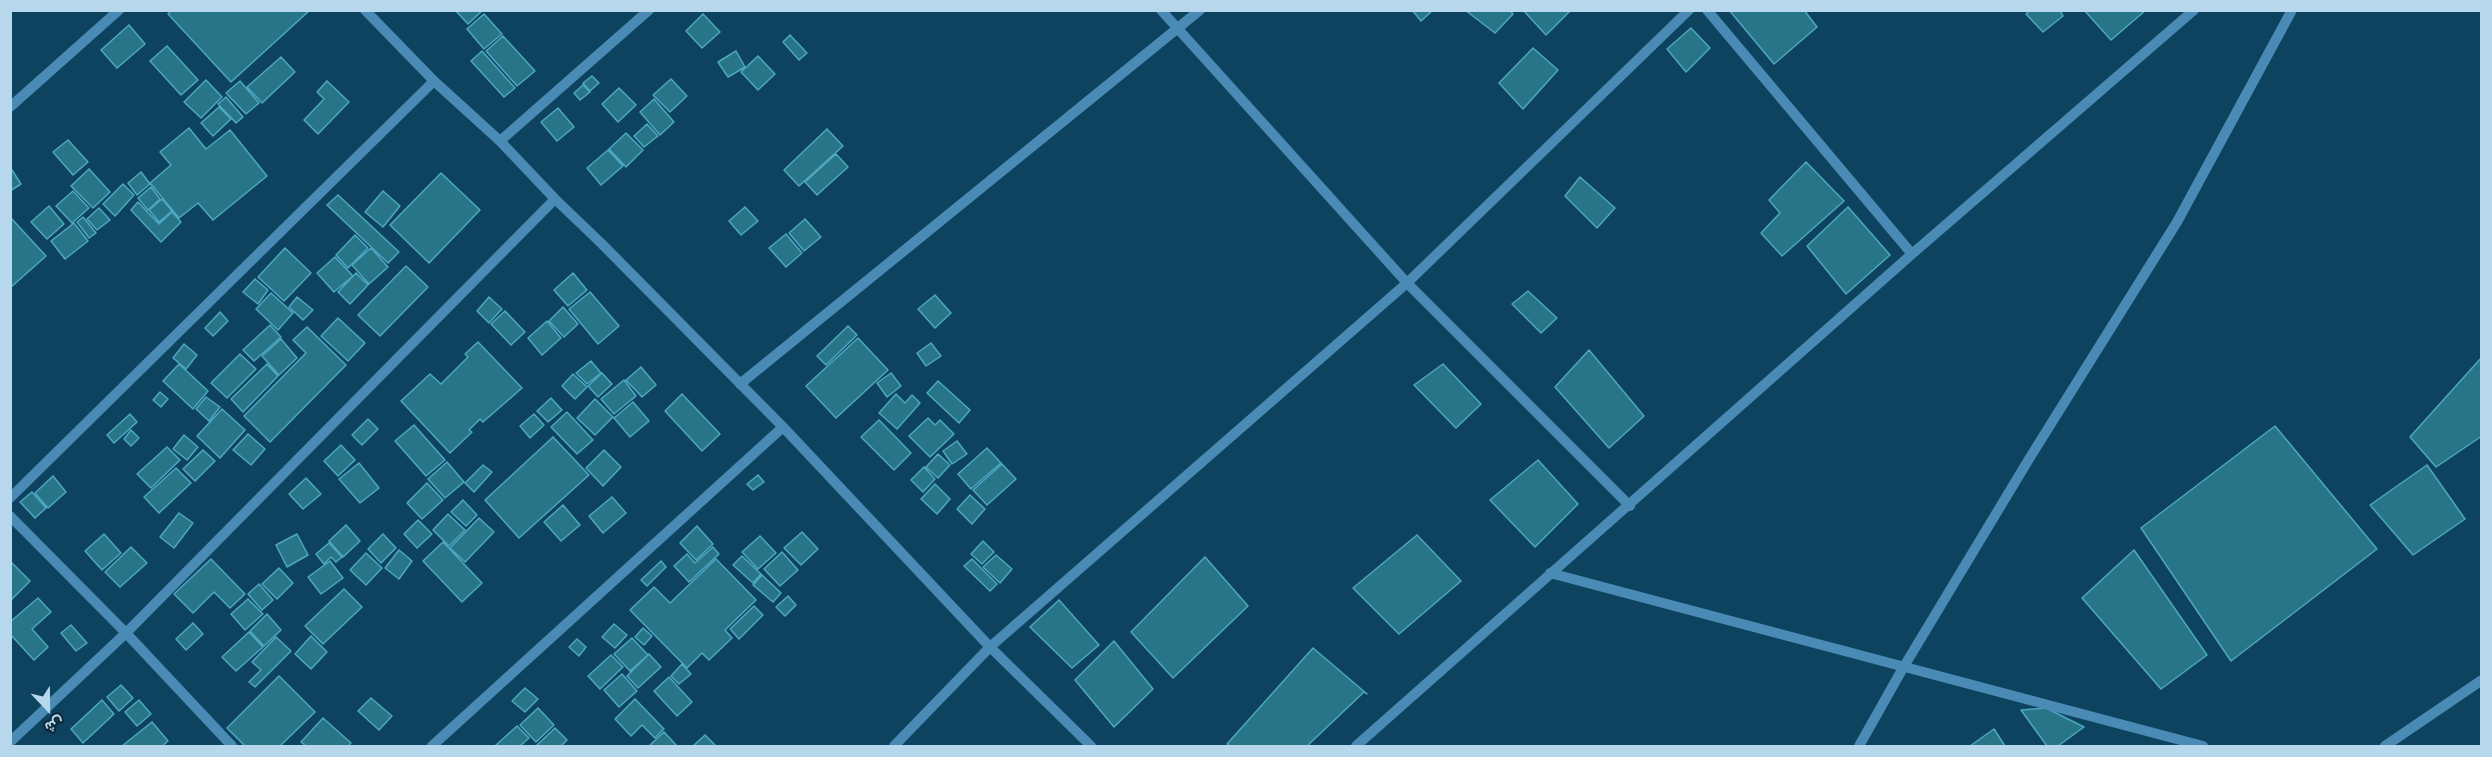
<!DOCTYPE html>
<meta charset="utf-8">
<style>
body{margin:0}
#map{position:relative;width:2492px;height:757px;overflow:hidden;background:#0e4360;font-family:"Archivo Narrow",Vazirmatn,sans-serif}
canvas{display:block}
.frame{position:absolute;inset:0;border:12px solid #b7d7ed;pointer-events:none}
.north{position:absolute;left:18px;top:679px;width:60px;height:60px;-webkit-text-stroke:4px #0c2839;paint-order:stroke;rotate:158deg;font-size:16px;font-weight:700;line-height:24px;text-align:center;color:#b7d7ed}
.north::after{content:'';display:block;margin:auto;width:21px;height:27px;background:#b7d7ed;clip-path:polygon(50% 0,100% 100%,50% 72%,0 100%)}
</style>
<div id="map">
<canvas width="2492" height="757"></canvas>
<div class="frame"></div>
<div class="north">ش</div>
</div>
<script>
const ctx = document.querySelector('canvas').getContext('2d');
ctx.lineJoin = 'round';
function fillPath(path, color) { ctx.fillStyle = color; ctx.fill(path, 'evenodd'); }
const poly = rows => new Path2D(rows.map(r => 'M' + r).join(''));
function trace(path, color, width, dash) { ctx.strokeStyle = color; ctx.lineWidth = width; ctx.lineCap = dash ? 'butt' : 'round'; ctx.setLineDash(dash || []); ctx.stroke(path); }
const building = poly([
 [172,10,308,10,309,11,231,82,168,14,172,10],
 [455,10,483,10,468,24,455,10],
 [1412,10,1433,10,1421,21,1412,10],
 [1465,10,1510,10,1513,14,1495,33,1465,10],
 [1523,10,1571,10,1546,35,1523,10],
 [1729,10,1804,10,1817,27,1774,64,1729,10],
 [2030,10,2060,10,2063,16,2043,32,2026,14,2030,10],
 [2084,10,2146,10,2111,40,2084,10],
 [484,14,502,34,484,49,467,29,484,14],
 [703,14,720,32,702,48,686,31,703,14],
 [129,25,145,44,117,68,101,50,129,25],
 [1691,28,1710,48,1686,72,1667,49,1691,28],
 [790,35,807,53,799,60,783,42,790,35],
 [503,36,535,71,517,86,486,51,503,36],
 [167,46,198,80,181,95,150,61,167,46],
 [1533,48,1558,70,1523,109,1499,83,1533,48],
 [482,51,515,88,504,97,471,61,482,51],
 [736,51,745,67,728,77,718,62,736,51],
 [758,56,775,74,758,90,741,72,758,56],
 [281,57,295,72,262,103,247,87,281,57],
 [592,76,599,83,590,91,583,83,592,76],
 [671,79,687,96,670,112,653,95,671,79],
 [206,80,222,97,201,118,184,102,206,80],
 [240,81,259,103,246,114,226,93,240,81],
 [327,81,349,102,318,134,304,120,324,99,317,92,327,81],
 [583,85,590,92,580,100,574,93,583,85],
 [619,88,636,105,618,122,602,104,619,88],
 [226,97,243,117,236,123,218,104,226,97],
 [654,99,674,122,660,135,640,112,654,99],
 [219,107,231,119,213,136,201,123,219,107],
 [558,108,574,127,557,141,541,122,558,108],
 [647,124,658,136,644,147,634,136,647,124],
 [189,128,206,149,230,130,267,176,213,220,198,203,179,218,150,183,171,165,160,152,189,128],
 [827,129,843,146,799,186,784,170,827,129],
 [626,133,643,150,626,167,609,149,626,133],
 [68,140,88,162,73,175,53,152,68,140],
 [608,150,623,166,601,185,587,168,608,150],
 [836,154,848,167,817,195,805,182,836,154],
 [1806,162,1844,201,1782,256,1761,233,1780,213,1769,200,1806,162],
 [10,167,21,184,10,191,10,167],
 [89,169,110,192,93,208,71,186,89,169],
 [141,172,150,184,137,195,128,183,141,172],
 [441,173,480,210,429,263,390,225,441,173],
 [1580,177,1615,208,1597,228,1565,196,1580,177],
 [123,184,134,195,115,216,103,204,123,184],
 [151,187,160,199,148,210,138,198,151,187],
 [73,191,89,208,72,223,56,206,73,191],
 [383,191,400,206,383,227,365,212,383,191],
 [338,195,399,252,388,263,327,205,338,195],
 [162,199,172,211,159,222,149,210,162,199],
 [138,202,159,224,172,212,181,222,161,242,131,210,138,202],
 [49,206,64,224,47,239,31,222,49,206],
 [745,207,758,221,741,235,729,221,745,207],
 [1848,207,1890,255,1846,294,1807,246,1848,207],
 [99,208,110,220,97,230,87,219,99,208],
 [10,217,46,256,10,288,10,217],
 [83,217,96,233,89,238,77,222,83,217],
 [805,219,821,237,804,251,789,233,805,219],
 [74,223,88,241,65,259,51,241,74,223],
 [786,234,802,253,786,267,769,248,786,234],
 [355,235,368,248,348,268,336,255,355,235],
 [285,248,311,273,284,301,258,277,285,248],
 [371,248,388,267,369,284,352,265,371,248],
 [335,257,353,276,334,292,317,273,335,257],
 [406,266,428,287,380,336,358,315,406,266],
 [356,273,368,285,350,304,338,292,356,273],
 [573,273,587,290,568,306,554,290,573,273],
 [255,279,268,290,258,304,243,292,255,279],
 [1528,291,1557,318,1541,333,1512,304,1528,291],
 [590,292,619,326,598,344,569,309,590,292],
 [271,293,293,313,278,330,256,309,271,293],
 [935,295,951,313,935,328,918,309,935,295],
 [297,297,313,310,303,320,289,307,297,297],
 [489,297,502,309,489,323,477,311,489,297],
 [563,307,578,324,564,337,549,321,563,307],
 [505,311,525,332,511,345,491,324,505,311],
 [220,312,228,321,213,336,205,328,220,312],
 [338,318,365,343,348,361,321,336,338,318],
 [547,321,561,338,542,355,528,338,547,321],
 [270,325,281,337,254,361,243,350,270,325],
 [848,326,857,335,826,365,817,356,848,326],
 [307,327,346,365,270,442,244,416,306,353,293,340,307,327],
 [858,338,888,370,836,418,806,386,858,338],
 [281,339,297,358,279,375,262,356,281,339],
 [478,342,522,388,483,422,480,419,469,430,472,432,450,453,401,401,430,374,441,384,468,357,465,354,478,342],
 [931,343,941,356,926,366,917,353,931,343],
 [184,344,197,355,186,369,173,358,184,344],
 [1589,350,1644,416,1609,448,1555,387,1589,350],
 [240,354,256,369,227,398,211,383,240,354],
 [2482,357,2482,436,2436,467,2410,437,2482,357],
 [591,361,601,373,587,384,576,373,591,361],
 [179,364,208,391,193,409,163,381,179,364],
 [267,364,278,376,243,412,231,399,267,364],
 [1443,364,1481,404,1456,428,1414,385,1443,364],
 [641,367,656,385,642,397,626,380,641,367],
 [602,373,612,384,598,397,588,386,602,373],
 [891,373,901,386,887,397,877,383,891,373],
 [573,374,587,387,575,399,562,386,573,374],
 [624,380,636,396,614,414,601,399,624,380],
 [938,381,970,410,959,423,927,393,938,381],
 [160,392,168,399,161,407,153,400,160,392],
 [682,394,720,434,702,451,665,411,682,394],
 [896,394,905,403,912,395,920,403,897,429,879,413,896,394],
 [206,397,220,407,209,421,196,409,206,397],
 [551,398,562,410,548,422,537,411,551,398],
 [595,399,613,417,595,435,577,418,595,399],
 [633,402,649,421,630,437,614,418,633,402],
 [222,409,245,430,220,458,197,436,222,409],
 [567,412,593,440,577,454,551,427,567,412],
 [130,414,137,422,114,443,107,435,130,414],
 [534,414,544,425,530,438,520,426,534,414],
 [928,418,935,425,940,420,954,434,930,457,909,436,928,418],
 [368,419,378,429,362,445,352,435,368,419],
 [879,420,911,453,894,470,861,437,879,420],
 [414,425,445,460,426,476,395,441,414,425],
 [2275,426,2377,549,2231,661,2141,528,2275,426],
 [131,430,139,438,131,446,124,439,131,430],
 [248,434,265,449,251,465,233,450,248,434],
 [184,435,198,447,187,460,173,449,184,435],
 [553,437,589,475,519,538,485,500,553,437],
 [957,441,967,454,952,464,943,451,957,441],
 [341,445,355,460,338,476,324,461,341,445],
 [167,447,180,460,151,488,137,474,167,447],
 [987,448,1001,463,971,489,958,474,987,448],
 [203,450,215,461,195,481,183,469,203,450],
 [604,450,621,467,603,486,586,468,604,450],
 [938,454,950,465,938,478,926,467,938,454],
 [1538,460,1578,504,1535,547,1490,500,1538,460],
 [447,462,464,482,445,498,428,479,447,462],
 [359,463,379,488,360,503,339,479,359,463],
 [1002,464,1016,479,987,505,973,490,1002,464],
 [483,465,492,472,474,492,465,483,483,465],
 [2427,465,2465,519,2413,555,2370,505,2427,465],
 [924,467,935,479,923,492,911,480,924,467],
 [176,468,191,483,159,513,144,497,176,468],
 [758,475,764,482,753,490,747,484,758,475],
 [53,476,66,492,48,508,35,493,53,476],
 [306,478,321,494,303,509,289,494,306,478],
 [427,483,443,500,422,519,407,503,427,483],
 [935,484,950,499,937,514,921,499,935,484],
 [32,492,46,508,35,518,20,502,32,492],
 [970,495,985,509,972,524,957,509,970,495],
 [612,497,626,513,603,533,589,516,612,497],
 [463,500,477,515,466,526,451,512,463,500],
 [563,505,580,525,561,541,544,522,563,505],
 [179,513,193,523,174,548,160,537,179,513],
 [448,514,465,530,449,546,433,530,448,514],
 [479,518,494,532,465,562,450,548,479,518],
 [418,520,432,534,417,548,404,534,418,520],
 [346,525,360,541,343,557,329,541,346,525],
 [697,526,713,544,696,560,680,543,697,526],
 [802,532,818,549,801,565,784,548,802,532],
 [104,534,121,553,102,570,85,551,104,534],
 [297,534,308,555,287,567,276,545,297,534],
 [383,534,396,548,381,563,368,549,383,534],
 [1417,535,1461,581,1399,634,1353,588,1417,535],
 [760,536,776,553,758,569,742,552,760,536],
 [983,541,994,552,982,564,971,554,983,541],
 [443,542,482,583,462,602,423,561,443,542],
 [329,543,342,557,336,562,331,557,324,564,316,554,329,543],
 [131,547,147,563,120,587,105,572,131,547],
 [713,547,719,554,689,582,674,566,687,554,695,563,713,547],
 [399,550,412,561,399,579,385,568,399,550],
 [2134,550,2207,655,2161,689,2082,598,2134,550],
 [782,552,798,570,780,586,764,569,782,552],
 [366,553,382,568,366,585,350,570,366,553],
 [996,555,1012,569,1000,583,983,567,996,555],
 [742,556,761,574,753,583,733,565,742,556],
 [1205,557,1248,606,1173,678,1131,632,1205,557],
 [211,559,245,594,230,608,214,592,193,613,174,594,211,559],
 [716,559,756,600,725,630,732,638,709,660,702,653,687,668,630,610,654,587,670,603,716,559],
 [972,559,997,584,990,591,964,566,972,559],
 [10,561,30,581,11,600,10,599,10,561],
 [330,561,343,578,321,594,308,577,330,561],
 [661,561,666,567,647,586,641,580,661,561],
 [279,568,293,583,277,599,262,584,279,568],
 [762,575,781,593,773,602,753,585,762,575],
 [259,584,273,600,262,610,248,594,259,584],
 [344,589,362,607,323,644,305,626,344,589],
 [788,596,796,605,785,616,776,607,788,596],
 [38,598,51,612,32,629,48,647,34,660,10,634,10,622,38,598],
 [248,599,263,614,245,630,231,614,248,599],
 [1059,600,1099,645,1072,668,1030,627,1059,600],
 [754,606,763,615,739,639,730,629,754,606],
 [267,614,281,630,264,646,250,631,267,614],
 [193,623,203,634,186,650,176,639,193,623],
 [614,624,627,635,615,648,602,637,614,624],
 [71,625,87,643,76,651,61,633,71,625],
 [643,628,652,636,644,645,635,637,643,628],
 [249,632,263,647,236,671,222,657,249,632],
 [311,636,327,652,311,669,295,654,311,636],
 [276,637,291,651,255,687,249,682,261,670,252,662,276,637],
 [632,638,648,655,630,671,614,654,632,638],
 [577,639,586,647,579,656,569,647,577,639],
 [1114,641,1153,689,1114,727,1075,680,1114,641],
 [1313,648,1367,694,1364,692,1307,746,1230,746,1227,744,1313,648],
 [649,654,661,667,638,688,627,676,649,654],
 [611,655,623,667,600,689,588,676,611,655],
 [682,664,691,674,679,684,671,676,682,664],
 [622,674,637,691,619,707,604,690,622,674],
 [279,676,315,712,280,746,245,746,227,728,279,676],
 [669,677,692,702,677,716,654,691,669,677],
 [121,685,133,698,119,711,107,697,121,685],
 [525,688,538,699,525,712,512,701,525,688],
 [371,698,392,716,379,730,358,711,371,698],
 [635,699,664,729,655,738,642,725,631,736,615,719,635,699],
 [102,700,114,714,83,743,71,729,102,700],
 [139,700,151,714,137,726,125,712,139,700],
 [538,708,554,725,536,742,520,725,538,708],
 [2046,708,2084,727,2058,746,2047,746,2021,710,2046,708],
 [323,718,351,743,348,746,306,746,301,742,323,718],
 [152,722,168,741,162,746,122,746,152,722],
 [517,726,529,738,520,746,495,746,517,726],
 [555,728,567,740,561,746,536,746,555,728],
 [1994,729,2005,746,1970,746,1994,729],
 [664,732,677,746,649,746,664,732],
 [705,735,716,746,693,746,705,735]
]);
const minor = poly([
 [365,10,434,81,500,141,555,199,602,244,783,427,990,647,1091,746],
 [1161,10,1407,283,1630,506],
 [1707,10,1912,254],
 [10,107,119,10],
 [500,141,649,10],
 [740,384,1200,10],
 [10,498,434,81],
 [10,516,126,633,232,746],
 [1550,573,2203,746],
 [10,742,126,633,555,199],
 [432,746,783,427],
 [894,746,990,647,1407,283,1689,10],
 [1356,746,1912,254,2194,10],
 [1859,746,1903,668,2029,459,2177,222,2292,10],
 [2385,746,2482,680]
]);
fillPath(building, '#287588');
trace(building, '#4ea7c0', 1.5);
trace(minor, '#498bb4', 10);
</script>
